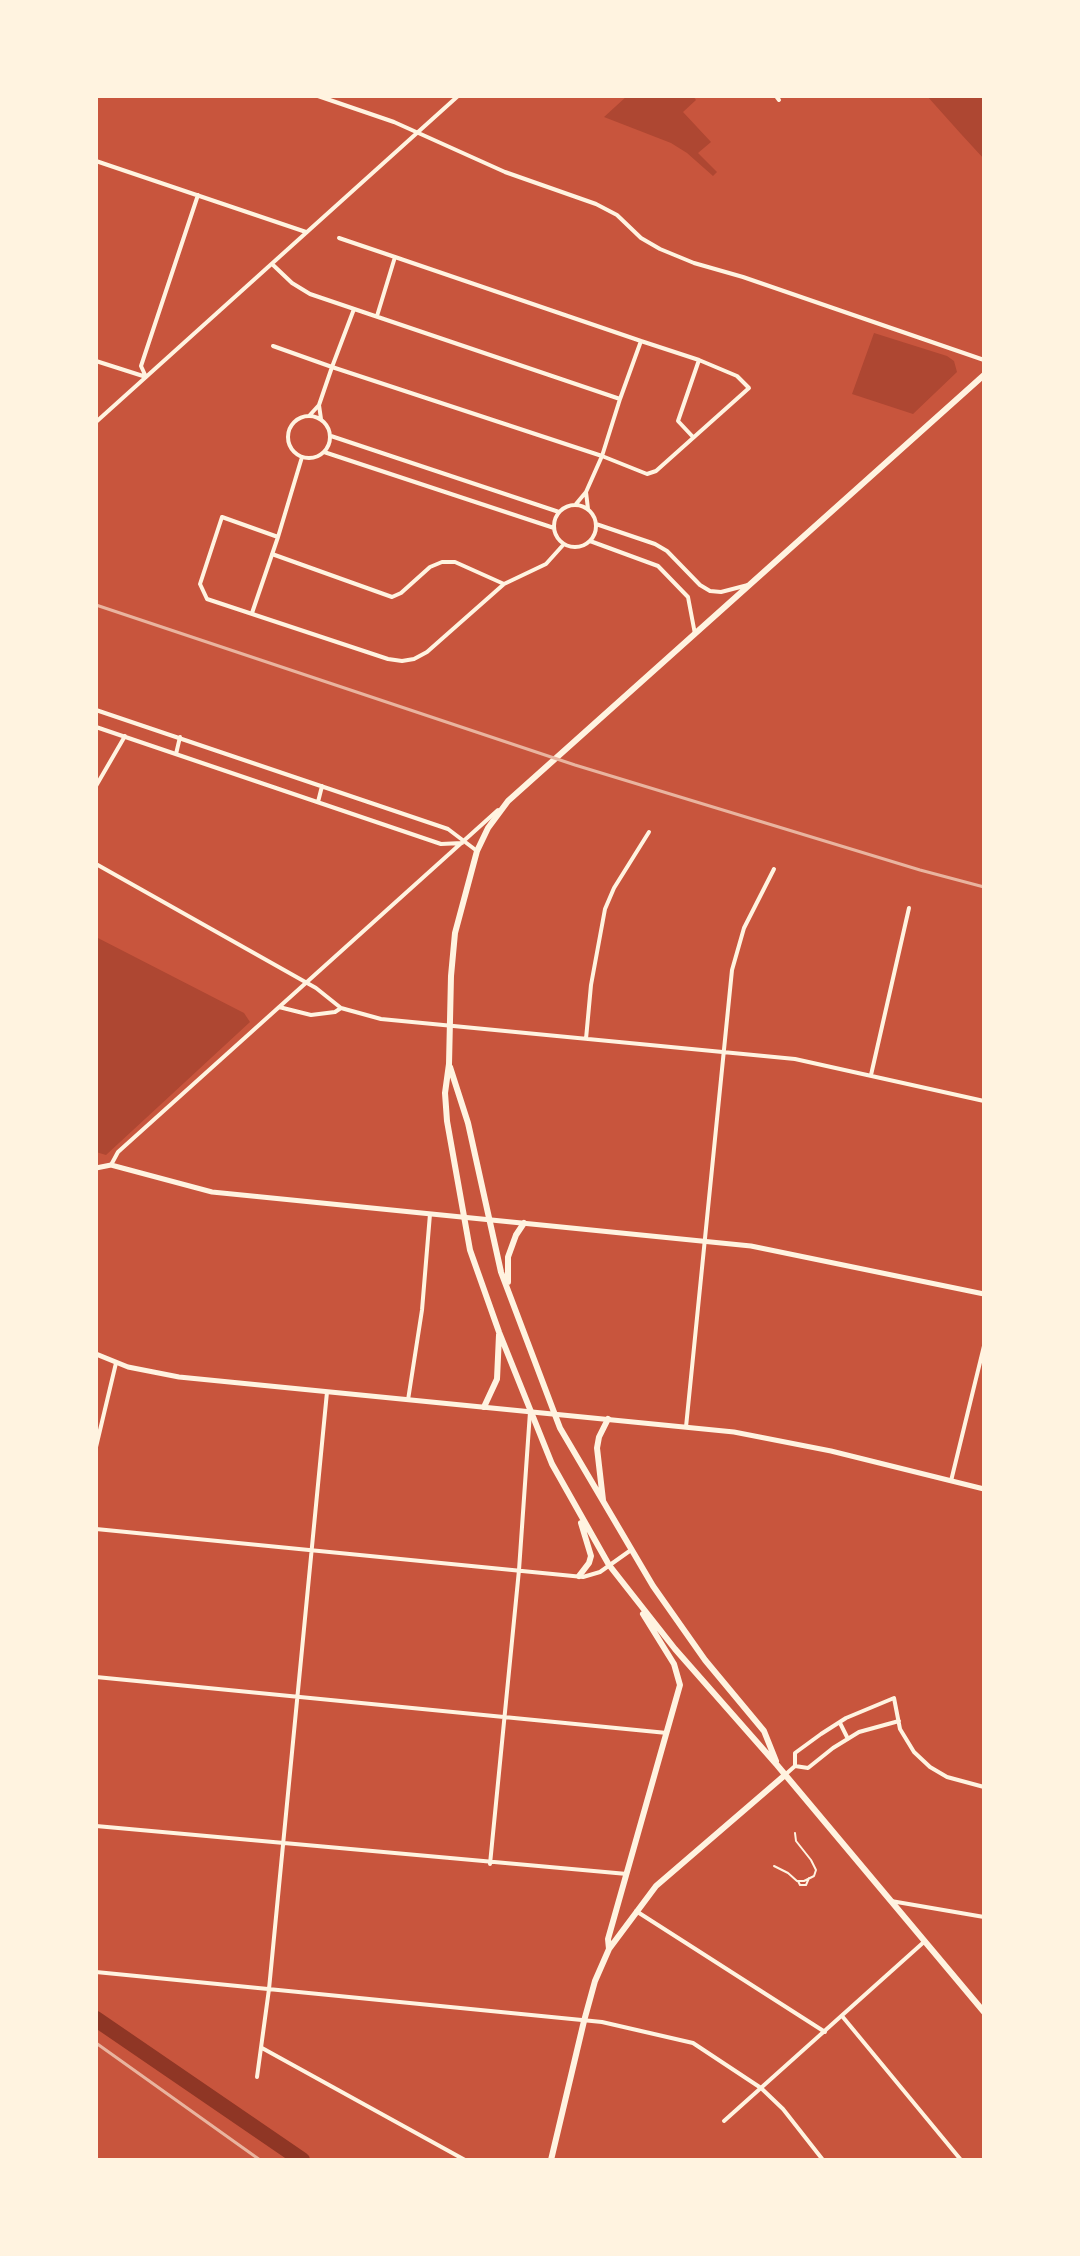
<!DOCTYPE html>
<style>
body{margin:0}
#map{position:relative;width:1080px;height:2256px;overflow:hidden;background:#c8553d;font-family:"Golos Text",sans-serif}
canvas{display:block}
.frame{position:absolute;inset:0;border:98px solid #fff3e0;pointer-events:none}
</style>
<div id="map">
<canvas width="1080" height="2256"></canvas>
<div class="frame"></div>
</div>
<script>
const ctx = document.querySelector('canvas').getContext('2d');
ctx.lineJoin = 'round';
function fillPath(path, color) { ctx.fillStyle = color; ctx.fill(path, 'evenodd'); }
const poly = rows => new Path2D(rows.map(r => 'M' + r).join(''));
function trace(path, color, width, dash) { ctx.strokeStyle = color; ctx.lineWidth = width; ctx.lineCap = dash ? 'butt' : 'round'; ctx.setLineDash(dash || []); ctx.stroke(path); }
const green = poly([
 [627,96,693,96,696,100,683,112,711,142,698,153,717,172,713,176,687,153,671,143,604,117],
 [927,96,984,96,984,159,961,134],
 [874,333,947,356,954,361,957,372,913,414,852,394],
 [96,937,244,1013,250,1022,106,1155,96,1152]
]);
const river = poly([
 [96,2019,302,2160]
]);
const service = poly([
 [774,1866,788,1873,797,1881,804,1881,814,1876,816,1870,811,1860,796,1841,795,1833],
 [798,1881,800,1885,806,1885,809,1878]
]);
const minor = poly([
 [318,96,394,122,505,172,596,204,617,215,641,238,660,249,694,263,743,277,984,360],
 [776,96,779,100],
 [96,161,306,232],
 [339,238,395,257],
 [272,264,292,283,310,294,620,399,641,341,395,257,377,316],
 [354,309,332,367,602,456,620,399],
 [641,341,699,360,678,421,693,437],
 [273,346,332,367,319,405],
 [96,361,143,376],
 [146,377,141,366,198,195],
 '288 437a21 21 0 1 1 42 0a21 21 0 1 1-42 0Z',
 [309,416,319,405,321,419],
 [96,422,458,96],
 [331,436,559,512],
 [324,452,554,528],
 [302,457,278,537,222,517,200,584,207,599,388,659,402,661,414,659,427,652,504,584,546,564,564,544],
 [586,492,602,456,647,474,656,471,749,388,737,376,699,360],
 [576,504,586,492,588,509],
 '554 526a21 21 0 1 1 42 0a21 21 0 1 1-42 0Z',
 [596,524,655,544,667,551,700,585,710,591,721,592,748,585],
 [590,541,658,566,688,597,695,634],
 [272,554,392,597,401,593,430,567,442,562,455,562,504,584],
 [252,613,278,537],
 [96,710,448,829,477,851],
 [96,727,441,844,462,843],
 [176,754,180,737],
 [96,786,125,736],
 [318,802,322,786],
 [96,864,316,988,341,1008,381,1019,795,1059,984,1101],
 [279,1007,311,1015,335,1012,341,1008],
 [586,1039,591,985,605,909,614,888,649,832],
 [871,1075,909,908],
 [111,1165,118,1152,498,810],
 [408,1400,422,1310,430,1214],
 [686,1427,732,970,744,928,774,869],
 [96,1447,116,1363],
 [951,1481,984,1346],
 [96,1529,583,1577,600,1572,631,1550],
 [96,1677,667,1733],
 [840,1723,848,1739],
 [795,1766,808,1768,833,1748,859,1732,899,1721],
 [786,1774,795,1766,795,1753,821,1734,846,1718,894,1698,900,1729,914,1752,930,1767,947,1777,984,1787],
 [96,1826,627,1874],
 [490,1864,519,1570,530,1412],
 [891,1901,984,1917],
 [636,1911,825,2032],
 [96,1972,602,2022,693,2043,761,2088,783,2109,823,2160],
 [842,2016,961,2160],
 [262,2048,465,2160],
 [257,2077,269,1989,327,1392],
 [724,2121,925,1941]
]);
const tertiary = poly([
 [96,1168,111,1165,212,1192,751,1246,984,1294],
 [96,1354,128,1367,179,1377,734,1432,831,1451,984,1489]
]);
const secondary = poly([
 [984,375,508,801,488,828,477,851,455,933,451,976,449,1064,445,1093,447,1121,470,1250,499,1332,552,1464,609,1565,675,1649,777,1765,984,2012],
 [450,1067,468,1123,501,1272,560,1428,653,1586,705,1660,764,1731,776,1761],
 [508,1282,508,1257,516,1235,524,1223],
 [484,1407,497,1379,499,1335],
 [603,1500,597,1448,599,1437,608,1419],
 [579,1576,589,1563,591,1556,581,1523],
 [609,1949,656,1886,785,1775],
 [551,2160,584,2021,595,1981,609,1949,608,1939,680,1685,674,1664,643,1614]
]);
const rail = poly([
 [96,605,575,765,920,870,984,887],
 [96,2043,260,2160]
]);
fillPath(green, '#ae4732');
trace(river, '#8f3625', 16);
trace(service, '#fff3e0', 2);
trace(minor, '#fff3e0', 4);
trace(tertiary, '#fff3e0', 5);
trace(secondary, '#fff3e0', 6);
trace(rail, '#e9b49f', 3);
</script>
